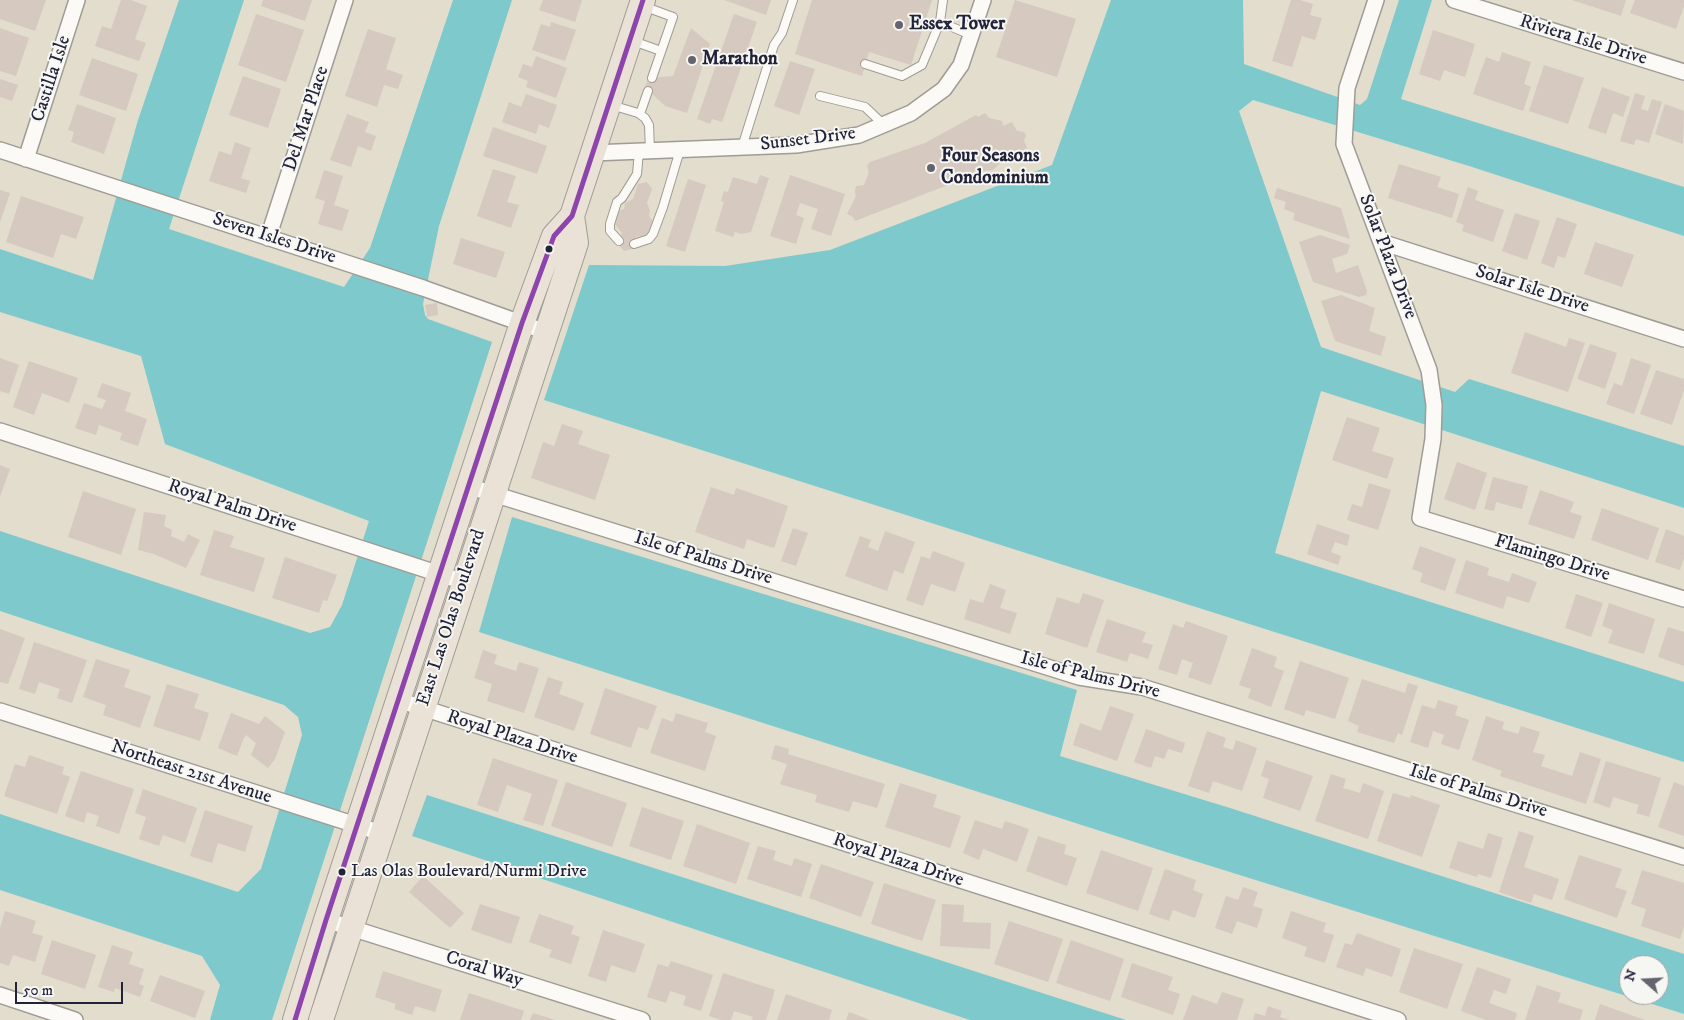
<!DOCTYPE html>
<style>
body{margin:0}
#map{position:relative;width:1684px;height:1020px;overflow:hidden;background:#e2ddcc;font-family:"IM FELL DW Pica",serif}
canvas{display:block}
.north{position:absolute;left:1619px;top:955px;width:50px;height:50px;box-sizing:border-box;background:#f6f6f2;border:1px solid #a1a1a9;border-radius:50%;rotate:289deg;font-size:14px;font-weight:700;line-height:20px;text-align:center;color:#22223b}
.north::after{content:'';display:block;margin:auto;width:18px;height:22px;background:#65636e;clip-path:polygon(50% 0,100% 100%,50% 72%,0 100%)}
.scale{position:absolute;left:15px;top:982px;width:108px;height:22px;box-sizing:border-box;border:2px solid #22223b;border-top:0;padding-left:6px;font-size:15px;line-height:18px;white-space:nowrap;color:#22223b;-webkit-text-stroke:4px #f6f6f2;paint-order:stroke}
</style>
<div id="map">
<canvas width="1684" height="1020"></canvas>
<div class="north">N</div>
<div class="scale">50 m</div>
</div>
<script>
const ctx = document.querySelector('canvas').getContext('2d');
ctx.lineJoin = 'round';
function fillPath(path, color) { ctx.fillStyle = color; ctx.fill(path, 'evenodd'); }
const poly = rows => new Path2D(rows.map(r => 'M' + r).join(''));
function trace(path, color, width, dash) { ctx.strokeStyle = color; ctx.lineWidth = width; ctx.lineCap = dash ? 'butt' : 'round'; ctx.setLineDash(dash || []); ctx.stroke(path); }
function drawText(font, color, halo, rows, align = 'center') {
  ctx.font = font + ' "IM FELL DW Pica",serif'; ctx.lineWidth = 4; ctx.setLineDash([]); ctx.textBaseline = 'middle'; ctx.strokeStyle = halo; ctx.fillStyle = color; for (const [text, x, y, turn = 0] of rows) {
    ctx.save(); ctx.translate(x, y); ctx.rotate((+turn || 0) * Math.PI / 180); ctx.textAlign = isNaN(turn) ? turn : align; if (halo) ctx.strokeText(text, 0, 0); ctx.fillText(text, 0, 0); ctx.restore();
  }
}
const water = poly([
 [179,0,244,0,169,229,344,287,370,248,453,0,512,0,439,226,423,304,425,315,428,319,492,342,272,1020,210,1020,220,985,202,956,0,890,0,814,238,892,261,869,302,735,298,717,284,705,0,611,0,531,310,633,330,627,342,605,369,521,165,444,141,356,0,312,0,249,93,280,138,120],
 [1111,0,1243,0,1244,64,1360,105,1367,99,1399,0,1432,0,1401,99,1684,187,1684,236,1469,166,1253,100,1239,111,1321,347,1455,392,1469,379,1684,446,1684,508,1321,391,1275,553,1684,682,1684,762,544,400,589,265,725,266,830,250,1052,165],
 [512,517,1077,690,1060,756,1230,808,1684,954,1684,1014,1166,852,479,632],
 [1629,965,1659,965,1659,995,1629,995],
 [427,795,1126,1020,970,1020,412,836]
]);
const building = poly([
 [0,0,46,0,35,31,0,19],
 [121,0,131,0,147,6,135,39,146,43,139,61,95,46,102,26,111,29],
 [263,0,312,0,305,21,261,6],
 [543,0,582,0,575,22,539,10],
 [724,0,771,0,766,15],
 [812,0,932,0,911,65,869,52,862,76,795,54],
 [1015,0,1076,19,1057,77,996,57],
 [1291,0,1300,0,1313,4,1310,15,1322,18,1315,40,1302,36,1292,67,1272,61],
 [1572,0,1626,0,1621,16],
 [1635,0,1684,0,1684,6,1676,29,1630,13],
 [256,14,304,30,286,82,238,65],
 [734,14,757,22,722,122,712,119,710,124,697,119],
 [551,22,576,30,565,61,532,50,541,24,550,27],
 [0,28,29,38,16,76,0,71],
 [691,28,710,44,687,113,665,106,645,87,648,78,673,76],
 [368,29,396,38,386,69,403,75,398,89,384,85,377,107,345,96],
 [1433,30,1475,44,1465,77,1444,70,1440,81,1419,74],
 [1502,52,1531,62,1524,84,1531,87,1523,111,1473,94,1486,57,1499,62],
 [536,56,567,68,556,98,526,87,528,81,518,77,523,64,532,67],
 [92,58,138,74,126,111,79,95],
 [790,61,815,69,799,115,774,106],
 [1544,65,1584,78,1568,124,1529,111],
 [243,76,281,89,268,128,229,115],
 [0,79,18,85,12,101,0,97],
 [1602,87,1630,97,1623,117,1613,113,1606,134,1588,128],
 [1635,93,1645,96,1641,109,1648,111,1652,99,1662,102,1649,143,1636,139,1634,145,1620,141],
 [526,94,557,105,549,128,539,124,536,134,502,122,509,102,521,107],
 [77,104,116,118,104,154,71,142,74,132,68,130],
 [1665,104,1684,111,1683,144,1655,134],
 [985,113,989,118,1002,121,1003,126,1012,122,1017,131,1024,132,1026,135,1024,141,1027,148,1004,159,993,170,984,171,855,221,853,217,847,214,856,196,855,191,856,186,864,185,869,172,867,166,870,162,925,143,976,115,978,117],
 [347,114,369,122,365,132,376,136,371,151,358,146,351,167,330,160],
 [493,127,547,146,537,174,483,156],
 [235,142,251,148,241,178,250,181,246,193,209,181,219,151,231,155],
 [1399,164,1441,177,1437,187,1459,194,1452,218,1388,198],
 [493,169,516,176,507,202,519,205,511,228,477,216],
 [324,170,343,176,334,205,349,210,342,231,318,224,325,201,315,198],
 [760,175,769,178,751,232,741,234,735,232,733,237,715,231,724,202,721,201,724,191,728,192,733,177,757,184],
 [790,175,845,194,831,236,811,229,818,209,800,203,796,215,804,218,796,244,770,236],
 [688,179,706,185,685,252,666,246],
 [647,182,652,189,647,203,650,211,649,216,654,223,650,234,636,237,632,249,624,251,618,244,622,233,613,222,617,211,624,209,625,203,633,199,638,184],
 [1468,187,1478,191,1475,200,1504,210,1493,242,1462,231,1464,225,1456,222],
 [1277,188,1341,208,1350,239,1293,220,1295,213,1284,209,1286,202,1274,198],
 [0,190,10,193,0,222],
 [21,196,84,217,76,239,61,234,53,258,6,242],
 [1515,213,1540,221,1527,260,1502,251],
 [1557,217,1577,224,1565,258,1558,256,1554,268,1541,263],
 [1320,235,1350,245,1347,254,1332,259,1336,273,1358,265,1367,291,1366,295,1359,297,1313,282,1299,242],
 [461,238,505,252,496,278,453,264],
 [1595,242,1634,255,1622,287,1584,274],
 [1341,295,1375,308,1369,331,1386,337,1381,356,1335,341,1321,301],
 [437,303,438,315,427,317,425,305],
 [1525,332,1566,347,1569,338,1585,343,1568,392,1511,373],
 [1590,344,1617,353,1605,389,1577,379],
 [0,358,19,365,9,394,0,391],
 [1631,358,1651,365,1634,414,1606,404,1614,383,1622,386],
 [29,361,78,378,69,403,42,393,34,415,13,407],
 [1656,370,1684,379,1684,390,1672,425,1640,414],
 [102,383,131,393,125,411,147,419,138,446,120,440,122,433,99,425,96,435,75,428,84,403,102,409,106,400,97,397],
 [1347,417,1380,428,1372,451,1394,458,1387,479,1332,460],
 [562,424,583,431,578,444,610,455,595,500,531,478,543,442,554,446],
 [1457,462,1487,473,1475,510,1444,499],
 [0,465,10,469,0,497],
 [1493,477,1528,486,1522,509,1496,502,1494,511,1484,509],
 [1369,483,1391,490,1378,530,1347,520,1352,504,1362,507],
 [711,487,734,495,736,488,788,506,774,548,747,539,744,549,695,532],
 [1540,490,1574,502,1570,512,1582,516,1574,539,1528,524],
 [83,491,136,509,121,555,68,537],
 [1602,508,1659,528,1648,560,1591,540],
 [144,512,166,515,164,526,172,530,171,536,184,542,188,534,200,540,186,568,154,554,138,550],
 [1317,524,1350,535,1347,546,1335,542,1331,552,1341,556,1338,565,1307,554],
 [793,528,808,533,796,566,781,561],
 [1666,529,1684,536,1684,558,1680,570,1655,562],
 [214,530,234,536,230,547,265,558,254,592,200,575],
 [885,531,915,542,903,574,894,570,887,591,845,576,860,536,871,540,868,547,878,551],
 [1420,546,1456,559,1445,591,1420,582,1423,573,1412,569],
 [933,551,965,563,955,592,931,584,923,606,906,600,921,556,930,559],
 [285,557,337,575,327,601,323,600,319,613,272,598],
 [1466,560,1489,568,1487,575,1509,582,1512,573,1537,582,1529,603,1507,596,1503,609,1455,593],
 [990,584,1006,590,1000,608,1017,613,1010,634,964,619,970,599,983,603],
 [1083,593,1104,600,1087,648,1045,634,1057,597,1079,604],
 [1576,594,1603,603,1591,637,1565,628],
 [1609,603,1655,619,1644,654,1608,643,1613,630,1602,626],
 [1107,619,1146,632,1142,642,1153,645,1148,659,1130,653,1127,662,1096,652],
 [1186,621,1228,636,1211,685,1188,677,1193,663,1182,659,1177,675,1158,669,1173,624,1183,628],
 [1668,627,1684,632,1684,666,1658,657],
 [0,629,25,638,8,684,0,682],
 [34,642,87,660,72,703,57,698,60,689,39,682,35,694,19,689],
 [1252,648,1277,657,1274,667,1284,671,1271,707,1248,698,1251,689,1239,685],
 [483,650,497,655,494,664,516,671,519,662,539,668,524,713,487,701,492,684,474,678],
 [96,659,130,670,124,687,151,696,140,728,103,715,106,705,83,697],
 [1300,661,1349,678,1335,719,1306,710,1304,716,1284,709],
 [548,677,563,682,559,694,584,703,574,731,534,717],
 [1362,679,1405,693,1408,683,1418,686,1402,735,1398,733,1394,743,1357,732,1359,726,1348,721],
 [167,684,199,694,194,708,209,713,200,741,153,726],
 [605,688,657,706,648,730,638,727,631,748,590,734],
 [1438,700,1458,706,1455,715,1469,720,1459,750,1441,744,1444,735,1433,731,1428,748,1410,742,1422,705,1435,709],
 [1110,706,1134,714,1117,761,1073,745,1080,723,1101,731],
 [231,713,259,724,265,716,285,732,275,759,268,768,251,755,256,743,246,735,243,740,237,756,218,748],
 [676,713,708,723,705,732,716,736,705,771,650,753,662,718,673,722],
 [1486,716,1504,722,1502,729,1518,734,1521,726,1540,732,1533,752,1545,755,1541,766,1572,776,1580,752,1601,759,1586,804,1500,776,1502,771,1472,760],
 [1146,729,1185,743,1182,753,1168,749,1164,759,1155,756,1151,768,1134,762],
 [1207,731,1226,738,1223,747,1233,750,1236,740,1257,748,1242,791,1213,781,1209,793,1188,786],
 [775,745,789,749,788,754,885,784,877,808,853,801,849,812,815,802,817,795,780,784,787,764,771,759],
 [29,755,64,767,62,774,70,777,57,814,4,796,15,764,25,767],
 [493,758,558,780,543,826,523,820,532,794,507,785,498,812,477,805],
 [1266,760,1313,776,1300,811,1263,798,1269,779,1261,776],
 [1606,761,1661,778,1649,817,1636,813,1639,805,1613,797,1610,808,1593,802],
 [81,771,134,789,119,834,96,826,99,816,87,812,84,823,65,816],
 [1331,774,1346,779,1343,788,1360,793,1363,783,1384,791,1368,839,1315,821],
 [566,782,627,803,612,847,551,826],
 [1674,782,1684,786,1684,836,1658,827],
 [900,783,937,795,933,807,961,816,950,848,885,827],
 [143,789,197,808,185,843,163,835,159,846,139,839,146,817,135,813],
 [1393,793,1410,798,1411,795,1440,805,1422,857,1377,841],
 [642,807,684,821,671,860,629,846],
 [205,810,253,826,245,852,218,843,212,863,190,856],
 [975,820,1002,829,1005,821,1029,829,1017,862,983,849,979,860,963,853],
 [697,824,750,843,736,884,683,866],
 [1519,831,1534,836,1524,867,1559,879,1552,900,1534,894,1531,903,1499,892],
 [1488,833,1503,838,1491,878,1478,874,1477,877,1449,868,1458,841,1483,849],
 [1038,836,1066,845,1064,854,1077,858,1067,886,1026,871],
 [758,846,776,851,773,860,792,866,794,858,812,864,801,897,747,879],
 [1101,850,1153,868,1138,911,1086,893],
 [1579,855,1622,869,1615,887,1627,891,1617,918,1564,899],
 [821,864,874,882,861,917,809,898],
 [1165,869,1196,880,1193,890,1203,894,1195,918,1173,910,1169,921,1149,914],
 [1642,870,1684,883,1684,927,1680,939,1641,926,1646,909,1631,904],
 [423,876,464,913,450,928,409,892],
 [884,883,936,900,922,941,871,924],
 [1243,887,1258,892,1253,906,1263,909,1257,928,1237,921,1232,934,1215,928,1226,896,1238,900],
 [480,904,520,917,511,944,471,930],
 [942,904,964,905,963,922,991,923,990,949,940,946],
 [5,911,36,921,32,933,43,936,35,962,13,955,9,966,0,963,0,928],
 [1291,911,1326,923,1323,932,1334,935,1325,963,1304,956,1307,947,1282,938],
 [539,914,574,926,571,934,580,937,571,964,549,957,552,950,529,942],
 [1009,921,1063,939,1048,982,994,964],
 [603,930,645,944,635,973,611,965,606,982,588,976],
 [1357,933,1401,949,1392,977,1366,968,1363,976,1336,967,1345,943,1352,945],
 [52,940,96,955,85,989,41,974],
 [1071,940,1124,959,1110,1001,1056,983],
 [112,945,133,952,129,964,144,969,139,984,144,986,140,997,115,988,114,992,98,987],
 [1414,948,1463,964,1447,1009,1399,992],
 [671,961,713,975,701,1011,683,1005,686,996,670,991,666,1003,647,997,658,964,668,967],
 [1132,963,1173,977,1168,990,1180,994,1173,1015,1121,997],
 [1477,967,1511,979,1506,994,1494,990,1489,1003,1517,1013,1515,1020,1486,1020,1461,1011],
 [383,971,442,990,435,1012,415,1006,412,1015,394,1009,396,1004,375,997],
 [723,973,775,990,766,1020,752,1020,753,1017,734,1011,731,1020,721,1020,709,1016],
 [160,975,205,991,195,1018,150,1001],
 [1537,985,1561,993,1558,1002,1583,1010,1580,1020,1525,1020],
 [1222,992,1244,999,1237,1020,1183,1020,1192,995,1217,1004],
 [469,993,524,1011,521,1020,460,1020],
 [786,994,832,1010,829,1020,777,1020],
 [1600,1004,1645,1020,1595,1020],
 [1268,1006,1282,1011,1280,1017,1289,1020,1253,1020,1255,1013,1265,1016],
 [849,1012,870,1020,846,1020],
 [533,1013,555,1020,530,1020]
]);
const service = poly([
 [643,6,673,17,652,78],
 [940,22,943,0],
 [633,41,661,51],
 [865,64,902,76,922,65,940,22,971,35],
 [820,96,865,107,884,125],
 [611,105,638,113,645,118,649,125,650,151],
 [640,114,648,91],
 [742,147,774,45,782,33,793,0],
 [619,241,610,231,610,224,617,202,622,198,637,174,639,151],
 [634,244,649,239,653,234,663,207,680,150]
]);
const minor = poly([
 [1376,0,1347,88,1344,144,1429,370,1434,405,1433,439,1420,518,1684,599],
 [1454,0,1684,72],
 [0,150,423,288,546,332],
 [592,153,796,145,859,135,911,113,944,89,961,65,983,0],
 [26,159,77,0],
 [268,238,345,0],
 [1381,242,1684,339],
 [0,431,464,582],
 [468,486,1079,677,1142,687,1684,857],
 [398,700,1398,1020],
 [0,711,381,833],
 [326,920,642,1020],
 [0,995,75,1020]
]);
const primary = poly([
 [295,1020,326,920,522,323,554,236,572,216,643,0],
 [321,1020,576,243,572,216]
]);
const bus1 = poly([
 [295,1020,326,920,522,323,554,236,572,216,643,0]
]);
const markers = [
 [899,25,5,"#65636e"],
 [692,60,5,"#65636e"],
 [931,168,5,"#65636e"],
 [549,249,4.5,"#22223b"],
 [342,872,4.5,"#22223b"]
];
const busNames = [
 ["Las Olas Boulevard/Nurmi Drive",351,872]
];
const poiNames = [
 ["Essex Tower",909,25],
 ["Marathon",702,60],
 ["Four Seasons",941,157],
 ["Condominium",941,179]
];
const streetNames = [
 ["Riviera Isle Drive",1583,41,17],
 ["Castilla Isle",52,79,-72],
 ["Del Mar Place",307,119,-72],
 ["Sunset Drive",808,140,-7],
 ["Seven Isles Drive",274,239,18],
 ["Solar Plaza Drive",1387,257,69],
 ["Solar Isle Drive",1532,290,18],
 ["Royal Palm Drive",232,507,18],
 ["Isle of Palms Drive",703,559,17],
 ["Flamingo Drive",1552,559,17],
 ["East Las Olas Boulevard",452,618,-72],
 ["Isle of Palms Drive",1090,676,14],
 ["Royal Plaza Drive",512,738,18],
 ["Northeast 21st Avenue",191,773,18],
 ["Isle of Palms Drive",1478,792,17],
 ["Royal Plaza Drive",898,861,18],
 ["Coral Way",484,970,18]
];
fillPath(water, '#7ec9cc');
fillPath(building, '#d6c9c0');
trace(service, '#9f9c96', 10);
trace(minor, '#9f9c96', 18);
trace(primary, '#9f9c96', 26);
trace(service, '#fbfaf7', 8);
trace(minor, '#fbfaf7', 15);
trace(primary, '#eae2d7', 24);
trace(bus1, '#8e44ad', 5);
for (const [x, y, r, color] of markers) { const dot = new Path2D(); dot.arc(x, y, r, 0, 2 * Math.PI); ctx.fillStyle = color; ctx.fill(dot); trace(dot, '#f6f6f2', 2); }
drawText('18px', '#22223b', '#f6f6f2', busNames, 'left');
drawText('bold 19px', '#22223b', '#f6f6f2', poiNames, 'left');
drawText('19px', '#22223b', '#f6f6f2', streetNames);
</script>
